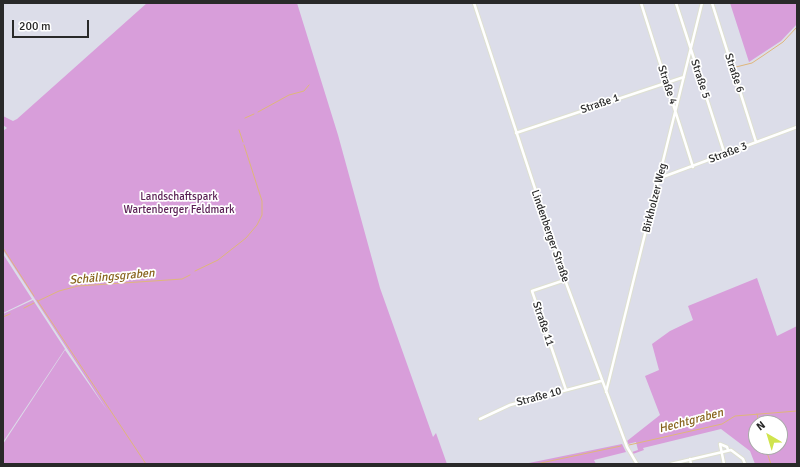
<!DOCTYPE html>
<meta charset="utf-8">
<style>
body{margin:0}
#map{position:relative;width:800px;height:467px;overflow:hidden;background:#dcdde9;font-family:Signika,sans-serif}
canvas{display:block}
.frame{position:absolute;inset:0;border:4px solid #292929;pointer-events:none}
.north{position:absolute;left:748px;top:415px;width:40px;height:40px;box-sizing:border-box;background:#fff;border:1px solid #a9a9a9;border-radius:50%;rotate:322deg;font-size:11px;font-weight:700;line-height:16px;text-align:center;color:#292929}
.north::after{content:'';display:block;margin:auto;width:14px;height:18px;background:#d0e44e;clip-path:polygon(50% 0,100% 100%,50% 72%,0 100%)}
.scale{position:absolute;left:12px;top:20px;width:77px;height:18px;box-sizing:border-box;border:2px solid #292929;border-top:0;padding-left:5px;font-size:12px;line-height:14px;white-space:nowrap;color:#292929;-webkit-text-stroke:3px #fff;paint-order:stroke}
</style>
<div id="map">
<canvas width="800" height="467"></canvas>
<div class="frame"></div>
<div class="north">N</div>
<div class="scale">200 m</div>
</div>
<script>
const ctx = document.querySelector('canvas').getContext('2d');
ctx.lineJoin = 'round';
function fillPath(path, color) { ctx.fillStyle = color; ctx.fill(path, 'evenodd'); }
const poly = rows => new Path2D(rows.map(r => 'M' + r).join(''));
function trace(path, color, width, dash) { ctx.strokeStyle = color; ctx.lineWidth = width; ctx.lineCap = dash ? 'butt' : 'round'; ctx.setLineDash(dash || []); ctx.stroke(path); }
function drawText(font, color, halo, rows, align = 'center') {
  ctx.font = font + ' Signika,sans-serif'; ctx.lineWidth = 3.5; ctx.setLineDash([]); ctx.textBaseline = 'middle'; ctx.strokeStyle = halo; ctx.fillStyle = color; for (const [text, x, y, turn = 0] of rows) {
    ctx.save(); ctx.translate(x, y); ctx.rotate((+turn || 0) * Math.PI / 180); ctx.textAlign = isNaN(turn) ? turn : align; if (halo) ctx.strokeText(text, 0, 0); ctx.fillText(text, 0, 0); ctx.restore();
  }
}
const green = poly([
 [147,3,297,3,338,135,380,288,433,437,436,433,447,464,3,464,3,444,65,350,107,410,3,250,3,131,7,128,3,125,3,116,13,121,17,119],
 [730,3,797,3,797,24,781,41,749,62],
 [3,254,32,299,3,313],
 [757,278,777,336,797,326,797,464,755,464,750,451,721,429,643,448,644,450,633,454,632,452,638,450,636,442,628,444,627,441,660,415,645,376,659,370,652,344,670,331,693,320,688,306],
 [756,423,780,423,780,447,756,447],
 [33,300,65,349,3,442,3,314],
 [622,444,626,452,594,460,596,464,524,464]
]);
const stream = poly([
 [736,67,752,63,764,55,783,42,797,27],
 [258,112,289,95,304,91,309,85],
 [245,118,254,114],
 [239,130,243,142],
 [3,248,34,296],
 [195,271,218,260,246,238,257,225,262,215,262,201,244,145],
 [37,300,146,464],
 [38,301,59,291,78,286,168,280,182,279,190,275],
 [24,308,34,303],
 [3,317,10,314],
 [757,414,759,423],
 [629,445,722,424,735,416,797,411],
 [765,447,771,464],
 [536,464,621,446]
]);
const minor = poly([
 [474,3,565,280,627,447,637,464],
 [641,3,693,167],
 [676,3,725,155],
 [712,3,756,142],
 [516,133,684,77],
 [660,178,797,127],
 [565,280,532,291,566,390],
 [606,392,702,3],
 [480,419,510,405,601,381],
 [690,459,691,464],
 [671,464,731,450,743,459,745,464],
 [724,464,720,444,727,447,728,450]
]);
const streetNames = [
 ["Straße 6",734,73,72],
 ["Straße 5",700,79,72],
 ["Straße 4",667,85,72],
 ["Straße 1",600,104,-19],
 ["Straße 3",728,153,-21],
 ["Birkholzer Weg",655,198,-76],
 ["Lindenberger Straße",550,236,71],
 ["Straße 11",543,324,71],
 ["Straße 10",539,397,-15]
];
const parkNames = [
 ["Landschaftspark",179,197],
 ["Wartenberger Feldmark",179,210]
];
const waterNames = [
 ["Schälingsgraben",112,277,-5],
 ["Hechtgraben",691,421,-15]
];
fillPath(green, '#d89eda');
trace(stream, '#dfb67b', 1);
trace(minor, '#dee0d1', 4.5);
trace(minor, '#fff', 2.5);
drawText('11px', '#292929', '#fff', streetNames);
drawText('11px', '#5c2256', '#fff', parkNames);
drawText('italic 12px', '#88641d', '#fff', waterNames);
</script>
